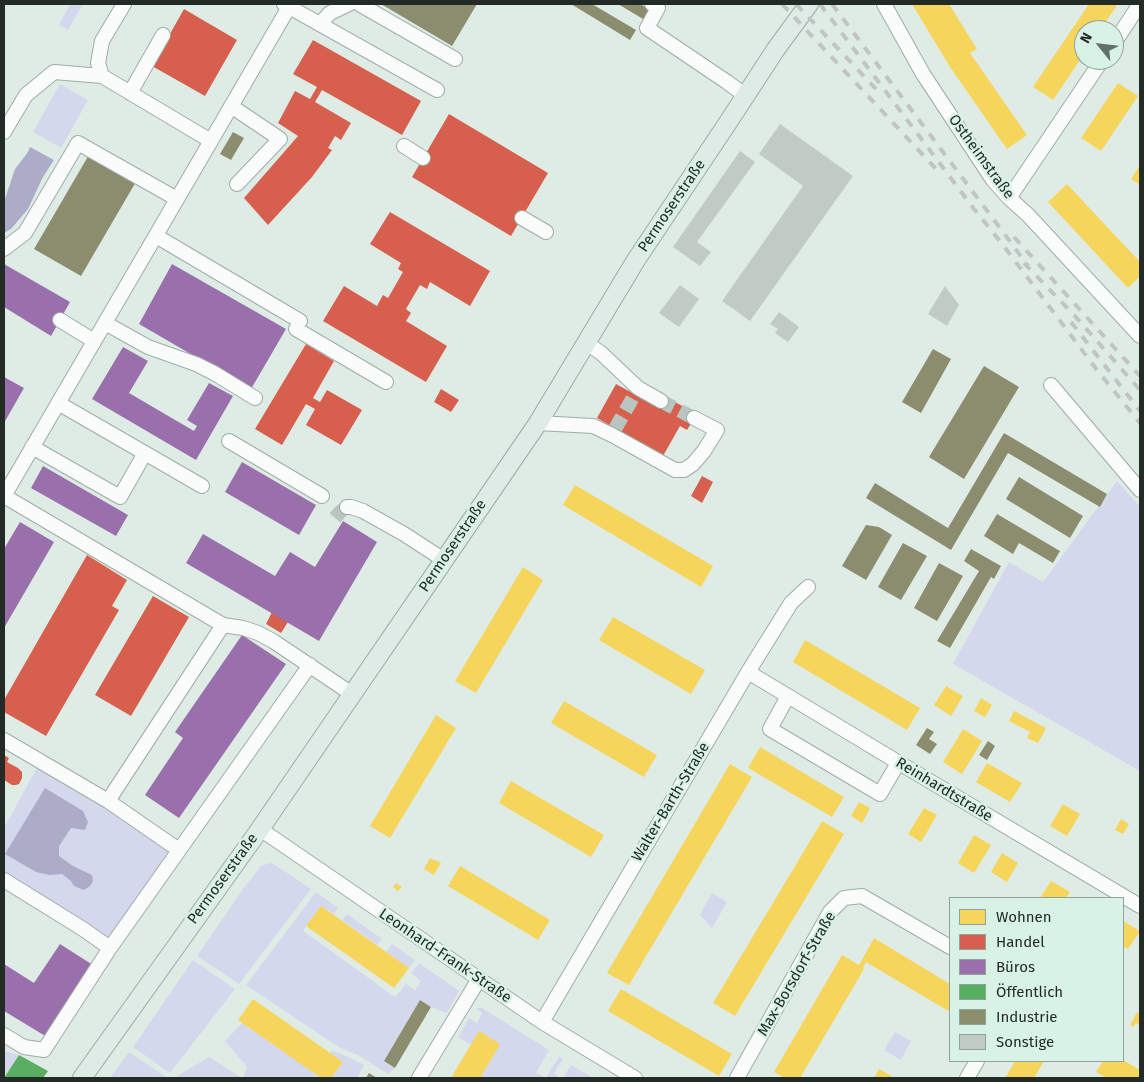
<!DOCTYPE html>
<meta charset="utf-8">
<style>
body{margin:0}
#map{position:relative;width:1144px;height:1082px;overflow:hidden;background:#dfece6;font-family:"Fira Sans",sans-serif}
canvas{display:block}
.frame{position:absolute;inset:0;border:5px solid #222b26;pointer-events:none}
.legend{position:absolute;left:949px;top:897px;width:175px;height:165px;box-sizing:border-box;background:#d9f2e6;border:1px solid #90a299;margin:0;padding:6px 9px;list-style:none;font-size:15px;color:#222b26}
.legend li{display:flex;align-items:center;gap:10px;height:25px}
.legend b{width:25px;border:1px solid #90a299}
.north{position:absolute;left:1074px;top:20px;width:50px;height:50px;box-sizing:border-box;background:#d9f2e6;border:1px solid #90a299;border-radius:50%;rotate:299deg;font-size:14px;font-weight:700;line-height:20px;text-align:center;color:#222b26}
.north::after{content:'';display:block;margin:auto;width:18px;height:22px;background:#646f69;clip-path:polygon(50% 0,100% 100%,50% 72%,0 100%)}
</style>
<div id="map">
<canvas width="1144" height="1082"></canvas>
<div class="frame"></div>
<ul class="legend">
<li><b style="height:14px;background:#f6d55c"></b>Wohnen</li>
<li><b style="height:14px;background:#d6604d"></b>Handel</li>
<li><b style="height:14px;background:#9970ab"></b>Büros</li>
<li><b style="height:14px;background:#5aae61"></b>Öffentlich</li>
<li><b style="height:14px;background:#8c8c6e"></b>Industrie</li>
<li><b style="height:14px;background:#c1cbc6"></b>Sonstige</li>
</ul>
<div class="north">N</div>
</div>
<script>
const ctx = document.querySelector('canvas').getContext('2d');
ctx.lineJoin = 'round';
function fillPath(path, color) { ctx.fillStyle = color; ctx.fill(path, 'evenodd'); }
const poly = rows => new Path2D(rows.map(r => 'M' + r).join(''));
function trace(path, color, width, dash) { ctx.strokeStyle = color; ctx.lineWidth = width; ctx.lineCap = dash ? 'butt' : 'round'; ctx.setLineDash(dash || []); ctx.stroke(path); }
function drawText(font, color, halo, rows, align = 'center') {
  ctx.font = font + ' "Fira Sans",sans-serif'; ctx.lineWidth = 5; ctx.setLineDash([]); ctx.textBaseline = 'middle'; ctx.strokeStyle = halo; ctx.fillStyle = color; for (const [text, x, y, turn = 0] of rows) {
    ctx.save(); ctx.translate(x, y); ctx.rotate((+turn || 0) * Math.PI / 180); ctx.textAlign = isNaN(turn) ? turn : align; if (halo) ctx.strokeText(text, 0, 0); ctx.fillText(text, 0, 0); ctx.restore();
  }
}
const green = poly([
 [70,4,83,4,68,30,59,25],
 [60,84,88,100,61,148,33,132],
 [1117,481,1140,507,1140,771,953,664,1009,562,1043,582],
 [40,762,179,850,110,948,4,880,4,828],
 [270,863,275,865,311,889,239,984,197,956,243,889,261,866],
 [316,892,338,908,334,914,321,906,303,931,395,997,406,984,415,990,421,981,411,973,419,963,459,991,447,1013,431,1007,420,1000,384,1061,395,1068,388,1074,358,1055,340,1048,246,985],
 [712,893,727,902,712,928,700,915],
 [347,914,382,939,377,945,342,920],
 [392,944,415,960,409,968,386,952],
 [193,960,235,989,170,1073,133,1047],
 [479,1008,482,1008,549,1050,536,1073,546,1078,559,1056,563,1059,554,1073,558,1076,557,1078,480,1078,500,1044,471,1045,458,1037,469,1018,477,1023,482,1013,476,1009],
 [242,1023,322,1078,243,1078,247,1067,225,1041],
 [895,1032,911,1041,901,1060,884,1050],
 [332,1050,355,1060,364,1065,357,1078,331,1078,342,1062,330,1053],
 [4,1051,19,1055,4,1078],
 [129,1052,166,1077,165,1078,110,1078],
 [209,1057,242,1078,179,1078,177,1076],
 [571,1065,593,1078,563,1078]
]);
const water = poly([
 [30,147,54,160,43,177,28,209,11,229,4,233,4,202,15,169,28,152],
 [45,788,83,811,88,822,85,830,71,828,59,846,59,856,73,866,92,875,93,881,90,886,84,890,74,886,71,881,62,874,49,875,36,872,5,854]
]);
const homes = poly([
 [912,4,949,4,977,49,970,53,1027,135,1007,149,950,67],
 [1089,4,1118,4,1100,30,1084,30,1084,54,1053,100,1033,87],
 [1118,83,1138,96,1101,151,1081,138],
 [1140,165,1140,185,1131,179],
 [1067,184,1140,262,1140,276,1128,288,1048,202],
 [575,485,713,566,701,587,563,505],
 [523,567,543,580,476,693,455,681],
 [613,617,705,670,691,694,599,640],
 [805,640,920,708,907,730,793,662],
 [946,686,963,696,951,716,934,705],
 [981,698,992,705,985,717,974,711],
 [564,701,657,755,644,777,551,723],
 [1014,711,1046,728,1038,743,1027,738,1030,732,1009,721],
 [436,715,456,728,390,838,370,826],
 [963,729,982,741,962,774,943,762],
 [760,747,844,797,832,817,748,768],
 [987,763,1022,783,1010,802,976,782],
 [730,764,752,777,629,985,607,973],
 [511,781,604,835,591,857,499,803],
 [859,802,870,808,862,823,851,816],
 [1063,804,1080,814,1067,836,1050,826],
 [924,808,937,815,921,842,908,834],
 [1121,819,1129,824,1123,834,1115,830],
 [822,821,844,834,735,1016,713,1003],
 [974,835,991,845,974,873,958,863],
 [1002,853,1018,863,1007,882,991,872],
 [430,858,441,863,434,875,424,869],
 [460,866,550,920,538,940,448,886],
 [1051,881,1070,892,1066,898,1040,898],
 [396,883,402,887,398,891,393,887],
 [321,906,409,968,394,988,306,926],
 [1123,921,1140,931,1128,949,1123,946],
 [874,938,950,984,950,1012,866,962,863,968,864,969,800,1078,785,1078,774,1072,842,955,859,965],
 [621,989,732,1054,719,1076,608,1011],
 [253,999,343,1062,331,1078,321,1078,238,1020],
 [1137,1012,1140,1014,1140,1025,1136,1023,1133,1027,1130,1025],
 [479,1031,500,1044,498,1048,480,1078,451,1078],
 [1123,1060,1140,1070,1140,1078,1107,1078,1096,1072,1103,1061],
 [1015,1061,1044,1061,1034,1078,1005,1078],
 [879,1069,892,1076,891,1078,874,1078]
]);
const shops = poly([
 [184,9,237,40,205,96,152,66],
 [313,40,421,101,402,135,322,90,315,102,351,123,341,140,335,136,328,148,332,150,312,177,268,225,244,198,298,136,278,123,295,91,310,99,317,87,293,74],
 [449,114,548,173,511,236,412,177],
 [390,212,490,271,470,306,430,282,427,289,420,285,406,309,411,313,406,321,447,346,426,382,323,321,344,286,377,306,383,295,388,298,403,272,398,269,401,263,370,244],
 [306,344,334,361,313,398,320,402,327,390,362,410,341,445,306,425,315,409,306,404,282,445,255,429],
 [616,384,658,407,664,396,697,414,687,430,680,426,663,456,597,418],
 [441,389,459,400,451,412,434,402],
 [702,476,713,482,702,503,691,496],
 [87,555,127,580,112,606,119,610,46,736,4,712,4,700],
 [153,596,189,617,131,716,95,695],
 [272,612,288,622,281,633,266,624],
 [4,755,9,758,7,762,18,768,22,772,22,778,19,784,16,785,12,785,4,780]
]);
const offices = poly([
 [4,264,70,302,51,336,4,307],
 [172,264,286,329,251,389,139,324],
 [123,347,148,361,129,393,194,431,197,426,187,420,209,383,233,396,196,460,92,399],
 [4,377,24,388,4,423],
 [242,462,316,505,299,535,225,492],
 [43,466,128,515,116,536,31,488],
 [343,521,377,542,319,641,186,563,203,534,275,576,290,552,315,567],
 [20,522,54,542,4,628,4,549],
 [242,635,286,664,179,818,145,795,183,738,175,732],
 [60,944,96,967,47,1037,4,1011,4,964,34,983]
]);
const public = poly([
 [19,1055,48,1071,43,1078,4,1078]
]);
const industry = poly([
 [381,4,477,4,452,46],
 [571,4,592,4,636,30,630,40],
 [618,4,640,4,649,9,643,19],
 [233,132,244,138,231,160,220,154],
 [90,153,137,180,81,276,34,249],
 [933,349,951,359,921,413,902,402],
 [984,366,1019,387,964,479,929,457],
 [1004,433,1107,494,1100,507,1008,453,951,550,866,498,875,483,948,528],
 [1019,477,1083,516,1070,538,1006,499],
 [997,514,1060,551,1053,563,1019,543,1013,554,984,536],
 [866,525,879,527,892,535,866,580,842,566],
 [903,543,927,556,901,600,878,587],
 [971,549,1001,566,994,579,991,577,950,648,937,641,979,571,964,561],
 [939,563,963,576,937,621,914,608],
 [927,728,934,732,929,739,937,744,930,754,916,745],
 [988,741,995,746,987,760,979,755],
 [420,1000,431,1007,395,1068,384,1061],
 [369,1073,377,1078,366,1078]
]);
const building = poly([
 [780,124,853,176,750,321,722,301,803,186,759,154],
 [740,151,755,162,697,242,711,252,700,266,673,247],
 [680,285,699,299,679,327,659,313],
 [945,286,959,305,947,326,928,314],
 [779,312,799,327,788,342,775,333,778,329,770,324]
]);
const minorTunnel = poly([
 [661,401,694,418],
 [615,429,635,394],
 [335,518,340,512,347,507]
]);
const minor = poly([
 [124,4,102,41,98,63,102,76,211,141],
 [284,4,437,90],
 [359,4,455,59],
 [652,4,658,8,647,28,727,82,746,96],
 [884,4,923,74,993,180,1009,198,1028,215,1140,336],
 [320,24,330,13,349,4],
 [1114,43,1140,4],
 [130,93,163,35],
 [231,106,280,139,237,184],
 [4,132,26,95,54,72,102,76],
 [404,146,423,158],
 [1009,198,1102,60],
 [522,218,546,232],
 [156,236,300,321],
 [4,249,25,233,78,143,177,199],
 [60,320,94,341],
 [105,323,148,347,196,364,214,373,255,398],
 [296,329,386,382],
 [585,342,601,353,638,388,661,401],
 [1051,385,1140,490],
 [58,403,202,486],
 [538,423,593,426,612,435,675,470,684,470,693,464,704,451,717,430,694,418],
 [229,441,322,496],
 [32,447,120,497,145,453],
 [4,496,289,7],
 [4,496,223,625,243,628,258,633,273,641,352,694],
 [347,507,351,507,363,511,404,534,444,560],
 [748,672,901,764,1140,906],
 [788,696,770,729,880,794,898,763],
 [4,740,108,801,179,850],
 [108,801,223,625],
 [260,829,542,1022,635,1078],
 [4,880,83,929,110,948],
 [542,1022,748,672,791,603,808,587],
 [4,1035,24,1047,44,1050,110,948,310,665],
 [419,1078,479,979],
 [737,1078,830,912,844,898,862,896,950,947],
 [967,1078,977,1061]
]);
const major = poly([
 [82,1078,260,829,538,423,636,260,727,124,776,49,809,4]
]);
const rail = poly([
 [782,4,938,171],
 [796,4,876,89],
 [820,4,974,209,1003,245,1097,370,1140,423],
 [832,4,1003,232,1028,266],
 [1014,237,1140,376],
 [1024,263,1074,315,1140,390],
 [1071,322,1140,411]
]);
const streetNames = [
 ["Ostheimstraße",981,157,54],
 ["Permoserstraße",672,206,-56],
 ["Permoserstraße",453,546,-56],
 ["Reinhardtstraße",944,790,31],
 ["Walter-Barth-Straße",671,802,-59],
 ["Permoserstraße",223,879,-54],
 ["Leonhard-Frank-Straße",445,956,34],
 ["Max-Borsdorf-Straße",797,974,-60]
];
fillPath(green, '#d4d8ec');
fillPath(water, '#acacc8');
fillPath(homes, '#f6d55c');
fillPath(shops, '#d6604d');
fillPath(offices, '#9970ab');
fillPath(public, '#5aae61');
fillPath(industry, '#8c8c6e');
fillPath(building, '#c1cbc6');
trace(minorTunnel, '#b9c5c0', 14, [14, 7]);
trace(minor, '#a0aba6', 16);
trace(major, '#97aea5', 20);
trace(minor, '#fafcfb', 14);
trace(major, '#dfebe6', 18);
trace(rail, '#c0c4c2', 4, [9, 9]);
drawText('15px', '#222b26', '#d9f2e6', streetNames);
</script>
